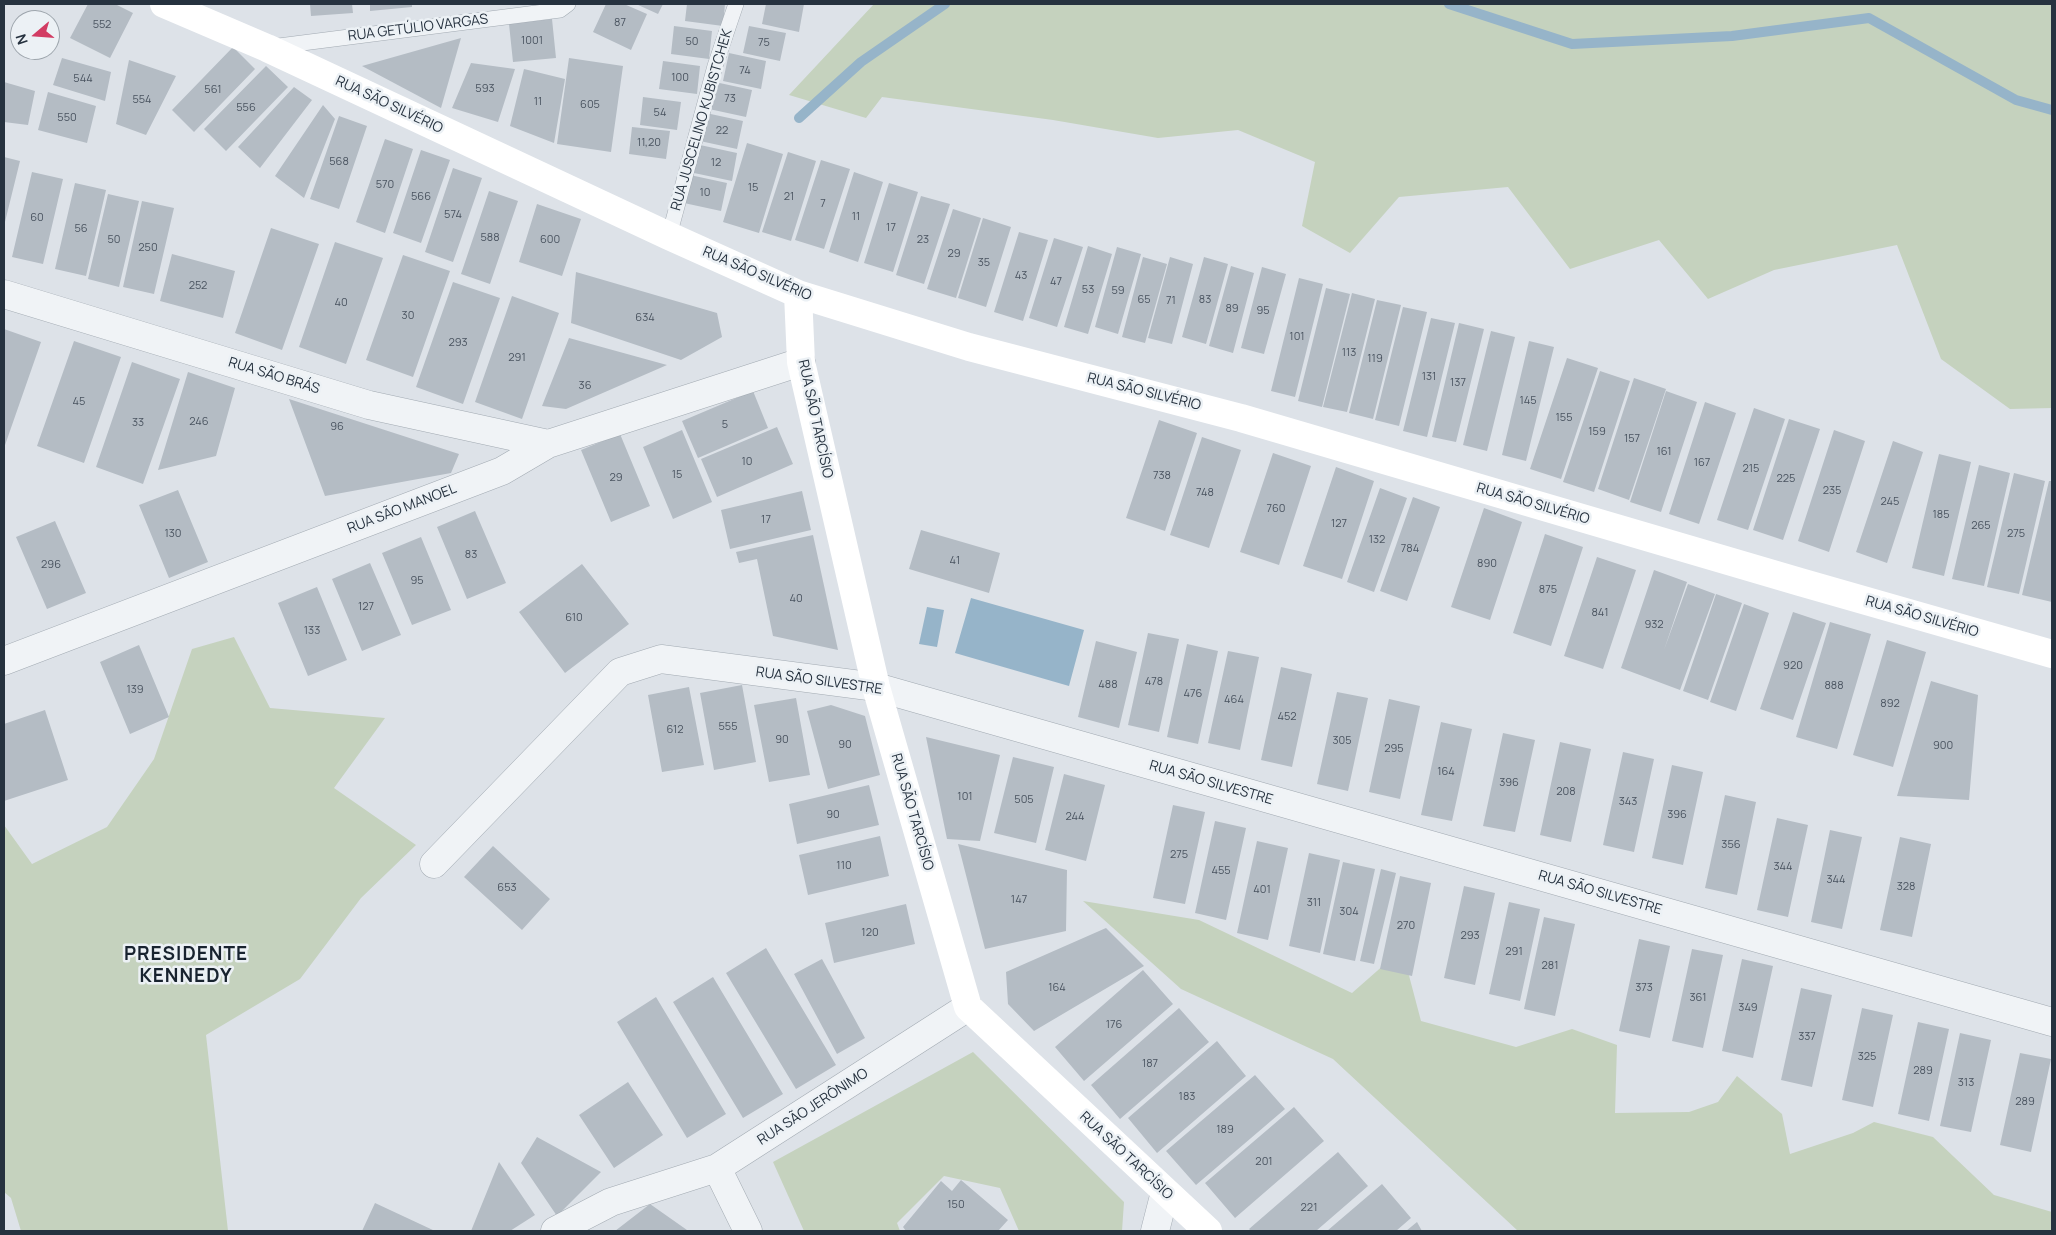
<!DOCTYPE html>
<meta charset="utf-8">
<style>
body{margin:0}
#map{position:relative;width:2056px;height:1235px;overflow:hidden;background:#dde2e8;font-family:Manrope,sans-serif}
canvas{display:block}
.frame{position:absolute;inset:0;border:5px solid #26323f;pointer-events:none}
.north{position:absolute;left:10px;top:10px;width:50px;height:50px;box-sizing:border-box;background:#ecf1f5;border:1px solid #9da5ac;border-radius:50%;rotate:252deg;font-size:14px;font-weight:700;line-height:20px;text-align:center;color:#26323f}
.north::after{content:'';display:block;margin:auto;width:18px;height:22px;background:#d23c63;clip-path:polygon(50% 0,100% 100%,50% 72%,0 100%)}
</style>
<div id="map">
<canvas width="2056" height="1235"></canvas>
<div class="frame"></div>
<div class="north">N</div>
</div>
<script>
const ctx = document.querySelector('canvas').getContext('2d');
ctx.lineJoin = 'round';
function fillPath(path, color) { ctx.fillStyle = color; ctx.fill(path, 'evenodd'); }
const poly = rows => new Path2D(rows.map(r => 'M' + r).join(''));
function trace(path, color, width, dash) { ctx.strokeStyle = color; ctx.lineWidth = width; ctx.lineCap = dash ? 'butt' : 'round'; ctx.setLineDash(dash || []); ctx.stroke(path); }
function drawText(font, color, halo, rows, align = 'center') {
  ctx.font = font + ' Manrope,sans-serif'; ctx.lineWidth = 5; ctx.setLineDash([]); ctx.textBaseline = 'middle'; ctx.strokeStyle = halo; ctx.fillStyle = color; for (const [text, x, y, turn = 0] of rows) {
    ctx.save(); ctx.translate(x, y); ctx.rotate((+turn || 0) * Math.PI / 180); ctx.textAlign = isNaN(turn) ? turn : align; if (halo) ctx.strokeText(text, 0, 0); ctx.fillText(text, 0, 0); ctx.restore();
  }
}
const green = poly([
 [874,4,2052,4,2052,408,2010,409,1941,359,1897,245,1774,270,1708,299,1659,240,1570,269,1508,187,1399,197,1350,253,1302,226,1315,162,1238,130,1158,138,1053,120,882,97,866,118,789,95],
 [234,637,270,708,385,718,334,788,416,845,361,898,300,979,206,1035,228,1231,21,1231,11,1198,4,1192,4,825,32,864,107,827,154,759,192,649],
 [1083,901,1199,920,1352,993,1402,949,1421,1021,1516,1047,1572,1029,1617,1045,1615,1113,1689,1112,1718,1102,1737,1076,1782,1114,1790,1154,1853,1133,1874,1122,1933,1137,1994,1195,2052,1212,2052,1231,1518,1231,1333,1059,1181,989],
 [973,1052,1124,1202,1122,1231,1019,1231,1000,1188,944,1176,897,1223,900,1231,804,1231,773,1162]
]);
const water = poly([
 [971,598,1084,630,1069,686,955,653],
 [927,607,944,610,937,647,919,644]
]);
const stream = poly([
 [1449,4,1572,44,1732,36,1869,18,2016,100,2052,110],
 [799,118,861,62,945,4]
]);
const building = poly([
 [88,4,115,4,133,13,110,58,70,38],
 [310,4,352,4,353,13,311,16],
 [370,4,412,4,412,7,370,11],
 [606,4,624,4,647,14,631,50,593,32],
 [636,4,663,4,658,14],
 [687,4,725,4,723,26,685,21],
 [766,4,804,4,799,32,762,24],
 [552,19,556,58,513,62,509,24],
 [674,26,712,31,709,59,671,54],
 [749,26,786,33,780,61,743,53],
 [461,38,441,108,362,66],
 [233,47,255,69,194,132,172,110],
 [729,53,766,61,761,89,723,81],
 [62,58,111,72,105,101,53,85],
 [569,58,623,66,611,152,557,144],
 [129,60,176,76,146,135,116,124],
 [663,61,700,66,697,94,659,89],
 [471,63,515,69,498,122,452,108],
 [266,66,288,87,226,151,204,129],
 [524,69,565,79,554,143,510,126],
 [4,82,35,91,28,125,4,122],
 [715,82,752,90,746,117,709,109],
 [294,87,312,100,260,168,238,147],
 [48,92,96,106,87,143,38,130],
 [643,97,681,102,677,130,640,125],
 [323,105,335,119,304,198,275,176],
 [706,113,743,121,737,149,700,141],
 [339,116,367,126,339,209,310,199],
 [632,127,670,131,666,159,629,154],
 [385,139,413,149,385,233,356,222],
 [747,143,783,154,759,233,723,222],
 [700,145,737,153,732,181,694,173],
 [421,150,450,160,421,243,393,233],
 [788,152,816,161,791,241,762,232],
 [4,157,20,161,4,226],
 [821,160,850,169,824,249,795,240],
 [453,168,482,178,453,262,425,252],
 [32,172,63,179,43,264,12,257],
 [854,172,883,182,858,262,829,252],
 [690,175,727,183,721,211,684,203],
 [75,183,106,190,86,276,55,269],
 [889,183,918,192,893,272,864,263],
 [489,191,518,201,490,284,461,274],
 [108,194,139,201,119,287,88,279],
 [921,196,950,204,924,284,896,275],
 [142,201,174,208,154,294,123,287],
 [537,204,581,219,562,276,519,262],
 [953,209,981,218,956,298,927,289],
 [983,218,1011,227,986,307,958,298],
 [271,228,319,244,282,350,235,333],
 [1019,232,1048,240,1023,321,994,312],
 [1054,238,1083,247,1057,327,1029,318],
 [335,242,383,258,346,364,299,347],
 [1088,246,1112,254,1088,334,1064,327],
 [1117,247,1141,254,1118,334,1095,327],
 [172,254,235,271,223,318,160,301],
 [403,255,450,271,413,377,366,360],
 [1143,257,1167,264,1145,343,1122,337],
 [1170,257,1193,264,1172,344,1148,338],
 [1204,257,1228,264,1206,344,1182,337],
 [1231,266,1254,273,1233,353,1209,346],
 [1262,267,1286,274,1264,354,1241,348],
 [576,272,717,313,722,337,681,360,571,323],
 [1299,278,1323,284,1295,397,1271,391],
 [453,282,500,298,463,404,416,387],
 [1326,288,1350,294,1322,407,1298,401],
 [1352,293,1375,299,1347,412,1323,407],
 [512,296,559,313,522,419,475,402],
 [1377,300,1401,305,1373,419,1349,413],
 [1403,307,1427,312,1399,426,1375,420],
 [1431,318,1455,323,1427,437,1403,431],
 [1459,323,1484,329,1456,442,1432,437],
 [4,329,41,342,4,448],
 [1491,331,1515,337,1487,451,1463,445],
 [569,338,667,365,566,409,542,406],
 [74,341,121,357,84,463,37,446],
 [1529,341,1554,347,1526,461,1502,455],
 [1567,358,1598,368,1561,479,1530,469],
 [132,362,180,379,143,484,96,467],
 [1600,371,1630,381,1594,492,1563,482],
 [188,372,235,388,216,456,158,470],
 [1634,378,1666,389,1629,500,1598,489],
 [753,391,768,428,698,458,682,421],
 [1666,391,1697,402,1661,512,1630,502],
 [289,399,459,454,451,473,325,496],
 [1705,402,1736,413,1699,524,1669,514],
 [1754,408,1785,419,1748,530,1717,520],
 [1789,419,1820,429,1783,540,1753,530],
 [1159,420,1197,433,1165,531,1126,518],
 [777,427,793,464,717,497,701,459],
 [682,430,712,502,673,519,643,447],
 [1834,430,1865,441,1829,552,1798,541],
 [620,434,650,506,611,522,581,450],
 [1202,437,1241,450,1209,548,1170,535],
 [1893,441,1923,452,1887,563,1856,552],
 [1273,453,1311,466,1279,565,1240,552],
 [1939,454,1971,462,1944,576,1912,568],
 [1979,465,2010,473,1984,586,1952,579],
 [1336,467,1374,481,1342,579,1303,566],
 [2014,473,2045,481,2019,594,1987,587],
 [2049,481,2052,481,2052,602,2022,595],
 [1380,488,1407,498,1374,592,1347,582],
 [178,490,208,562,169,578,139,505],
 [802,491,811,530,730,549,721,510],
 [1413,497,1440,507,1407,601,1380,591],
 [1484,508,1522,522,1490,620,1451,607],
 [475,511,506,583,467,599,437,527],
 [55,521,86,593,47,609,16,537],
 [921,530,1000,553,989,593,909,569],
 [1545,534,1583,547,1551,646,1513,633],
 [813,535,838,650,773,636,757,559,739,563,736,552],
 [421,537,451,610,412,625,382,553],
 [1597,557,1636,570,1603,669,1564,656],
 [370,563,401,635,362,651,332,579],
 [582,564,629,624,565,673,519,612],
 [1654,570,1687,582,1664,650,1688,584,1715,594,1680,690,1621,668],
 [317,587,347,660,308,676,278,603],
 [1716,594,1742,603,1708,700,1683,691],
 [1744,604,1769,613,1736,711,1710,702],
 [1793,612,1826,623,1793,720,1760,709],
 [1830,622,1871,634,1837,749,1796,737],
 [1148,633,1179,639,1159,732,1128,725],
 [1887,640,1926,652,1893,767,1853,755],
 [1096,641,1137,652,1119,728,1078,717],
 [1187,644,1218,651,1198,744,1167,737],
 [139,645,169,717,130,734,100,662],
 [1228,651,1259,657,1240,750,1208,743],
 [1281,667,1312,674,1292,767,1261,760],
 [1931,681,1978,695,1969,800,1897,796],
 [742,685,756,762,714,770,700,693],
 [689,687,704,765,662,772,648,695],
 [1337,692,1368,698,1348,791,1317,784],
 [796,698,810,775,769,782,754,705],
 [1389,699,1420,706,1400,799,1369,792],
 [831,705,865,716,880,775,828,789,807,711],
 [45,710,68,780,4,801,4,724],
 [1441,722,1472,729,1452,821,1421,815],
 [1503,733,1535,740,1515,832,1483,826],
 [926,737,1000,755,980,841,947,839],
 [1560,742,1591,749,1571,842,1540,835],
 [1623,752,1654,759,1634,852,1603,845],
 [1013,757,1054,767,1036,843,994,833],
 [1672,765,1703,772,1683,865,1652,858],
 [1064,774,1105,785,1086,861,1045,850],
 [869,785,879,825,797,844,789,804],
 [1725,795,1756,802,1737,895,1705,888],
 [1173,805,1205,812,1185,904,1153,898],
 [1777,818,1808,825,1788,917,1757,910],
 [1215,821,1246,828,1226,920,1195,913],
 [1830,830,1862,837,1842,929,1811,922],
 [880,836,889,876,808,895,799,855],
 [1900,837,1931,844,1912,937,1880,930],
 [1257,841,1288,848,1268,940,1237,933],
 [958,844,1067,870,1066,931,985,949],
 [493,846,550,899,522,930,464,877],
 [1309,853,1340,860,1320,953,1289,946],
 [1343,862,1375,869,1355,961,1323,954],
 [1381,869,1396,873,1374,964,1360,961],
 [1400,876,1431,883,1412,976,1380,969],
 [1464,886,1495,893,1475,985,1444,978],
 [1509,902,1540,909,1520,1001,1489,994],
 [906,904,915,944,834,963,825,923],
 [1544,917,1575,924,1555,1016,1524,1009],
 [1106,928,1144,966,1034,1031,1008,1004,1006,972],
 [1639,939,1670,946,1650,1038,1619,1031],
 [766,948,836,1065,796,1089,726,973],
 [1692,949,1723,955,1703,1048,1672,1041],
 [822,959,865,1038,837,1054,794,974],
 [1742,959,1773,966,1753,1058,1722,1051],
 [1143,970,1173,1004,1084,1081,1055,1047],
 [713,977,783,1094,743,1118,673,1002],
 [1801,988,1832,995,1812,1087,1781,1080],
 [656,997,726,1114,687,1138,617,1022],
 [1179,1008,1209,1042,1120,1119,1091,1085],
 [1862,1008,1893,1015,1873,1107,1842,1100],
 [1918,1022,1949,1029,1929,1121,1898,1114],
 [1960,1033,1991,1040,1971,1132,1940,1126],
 [1217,1041,1246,1076,1157,1153,1128,1118],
 [2020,1053,2051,1059,2031,1152,2000,1145],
 [1255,1075,1285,1109,1196,1185,1166,1151],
 [628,1082,663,1135,614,1168,579,1115],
 [1294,1107,1324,1141,1235,1218,1205,1183],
 [537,1137,601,1172,557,1216,521,1163],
 [1338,1152,1368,1186,1316,1231,1251,1231,1249,1229],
 [499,1162,535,1215,510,1231,471,1231],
 [961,1180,1008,1220,998,1231,906,1231,903,1227,941,1181,952,1191],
 [1382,1184,1411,1218,1396,1231,1327,1231],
 [375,1203,435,1231,362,1231],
 [650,1204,687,1230,685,1231,615,1231],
 [1417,1222,1422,1231,1406,1231]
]);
const lane = poly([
 [271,47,560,10,568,4],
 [669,236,715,66,736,4]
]);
const street = poly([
 [4,294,369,405,548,444],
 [4,661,502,471,548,444,801,362],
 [434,864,620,672,661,659,876,687,2052,1022],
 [555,1231,611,1202,717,1168],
 [748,1231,717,1168,968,1007],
 [1155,1231,1165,1192]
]);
const secondary = poly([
 [164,4,267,48,669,236,798,294,969,347,1241,418,1800,582,2052,654],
 [798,294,801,362,876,687,968,1007,1208,1231]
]);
const numberNames = [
 ["87",620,23],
 ["552",102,25],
 ["1001",532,41],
 ["50",692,42],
 ["75",764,43],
 ["74",745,71],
 ["100",680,78],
 ["544",83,79],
 ["593",485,89],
 ["561",213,90],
 ["73",730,99],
 ["554",142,100],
 ["11",538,102],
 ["605",590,105],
 ["556",246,108],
 ["54",660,113],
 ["550",67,118],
 ["22",722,131],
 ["11,20",649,143],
 ["568",339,162],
 ["12",716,163],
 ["570",385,185],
 ["15",753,188],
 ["10",705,193],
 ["566",421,197],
 ["21",789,197],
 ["7",823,204],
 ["574",453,215],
 ["11",856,217],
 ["60",37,218],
 ["17",891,228],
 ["56",81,229],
 ["588",490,238],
 ["50",114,240],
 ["600",550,240],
 ["23",923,240],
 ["250",148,248],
 ["29",954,254],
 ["35",984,263],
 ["43",1021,276],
 ["47",1056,282],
 ["252",198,286],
 ["53",1088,290],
 ["59",1118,291],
 ["65",1144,300],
 ["83",1205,300],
 ["71",1171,301],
 ["40",341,303],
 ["89",1232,309],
 ["95",1263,311],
 ["30",408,316],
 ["634",645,318],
 ["101",1297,337],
 ["293",458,343],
 ["113",1349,353],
 ["291",517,358],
 ["119",1375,359],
 ["131",1429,377],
 ["137",1458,383],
 ["36",585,386],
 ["145",1528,401],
 ["45",79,402],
 ["155",1564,418],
 ["246",199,422],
 ["33",138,423],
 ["5",725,425],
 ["96",337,427],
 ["159",1597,432],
 ["157",1632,439],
 ["161",1664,452],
 ["10",747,462],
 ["167",1702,463],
 ["215",1751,469],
 ["15",677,475],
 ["738",1162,476],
 ["29",616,478],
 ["225",1786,479],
 ["235",1832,491],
 ["748",1205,493],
 ["245",1890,502],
 ["760",1276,509],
 ["185",1941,515],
 ["17",766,520],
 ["127",1339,524],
 ["265",1981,526],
 ["130",173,534],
 ["275",2016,534],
 ["132",1377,540],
 ["784",1410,549],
 ["83",471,555],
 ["41",955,561],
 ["890",1487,564],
 ["296",51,565],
 ["95",417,581],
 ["875",1548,590],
 ["40",796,599],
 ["127",366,607],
 ["841",1600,613],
 ["610",574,618],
 ["932",1654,625],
 ["133",312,631],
 ["920",1793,666],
 ["478",1154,682],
 ["488",1108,685],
 ["888",1834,686],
 ["139",135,690],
 ["476",1193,694],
 ["464",1234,700],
 ["892",1890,704],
 ["452",1287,717],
 ["555",728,727],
 ["612",675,730],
 ["90",782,740],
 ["305",1342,741],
 ["90",845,745],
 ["900",1943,746],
 ["295",1394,749],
 ["164",1446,772],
 ["396",1509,783],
 ["208",1566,792],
 ["101",965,797],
 ["505",1024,800],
 ["343",1628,802],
 ["90",833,815],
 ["396",1677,815],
 ["244",1075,817],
 ["356",1731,845],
 ["275",1179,855],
 ["110",844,866],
 ["344",1783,867],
 ["455",1221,871],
 ["344",1836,880],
 ["328",1906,887],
 ["653",507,888],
 ["401",1262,890],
 ["147",1019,900],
 ["311",1314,903],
 ["304",1349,912],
 ["270",1406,926],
 ["120",870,933],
 ["293",1470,936],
 ["291",1514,952],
 ["281",1550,966],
 ["164",1057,988],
 ["373",1644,988],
 ["361",1698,998],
 ["349",1748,1008],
 ["176",1114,1025],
 ["337",1807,1037],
 ["325",1867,1057],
 ["187",1150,1064],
 ["289",1923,1071],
 ["313",1966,1083],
 ["183",1187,1097],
 ["289",2025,1102],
 ["189",1225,1130],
 ["201",1264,1162],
 ["150",956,1205],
 ["221",1309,1208]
];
const streetNames = [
 ["RUA GETÚLIO VARGAS",418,28,-7],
 ["RUA SÃO SILVÉRIO",389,105,25],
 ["RUA JUSCELINO KUBISTCHEK",702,120,-74],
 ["RUA SÃO SILVÉRIO",757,274,23],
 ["RUA SÃO BRÁS",274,376,17],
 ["RUA SÃO SILVÉRIO",1144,392,14],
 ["RUA SÃO TARCÍSIO",815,419,78],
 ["RUA SÃO SILVÉRIO",1533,504,16],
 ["RUA SÃO MANOEL",402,509,-21],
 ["RUA SÃO SILVÉRIO",1922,617,16],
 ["RUA SÃO SILVESTRE",819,681,8],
 ["RUA SÃO SILVESTRE",1211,783,16],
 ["RUA SÃO TARCÍSIO",912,812,74],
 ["RUA SÃO SILVESTRE",1600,893,16],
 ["RUA SÃO JERÔNIMO",813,1107,-33],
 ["RUA SÃO TARCÍSIO",1126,1156,43]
];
const districtNames = [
 ["PRESIDENTE",186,955],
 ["KENNEDY",186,977]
];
fillPath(green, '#c5d2be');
fillPath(water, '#96b4c9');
trace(stream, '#96b4c9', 10);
fillPath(building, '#b4bcc4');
trace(lane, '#a2aab2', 16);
trace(street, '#a2aab2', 29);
trace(lane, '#f0f3f6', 15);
trace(street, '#f0f3f6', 28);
trace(secondary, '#fff', 28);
drawText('11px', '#4a5460', null, numberNames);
drawText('14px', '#26323f', '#ecf1f5', streetNames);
ctx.letterSpacing = '1px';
drawText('bold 19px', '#18232f', '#ecf1f5', districtNames);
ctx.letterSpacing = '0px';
</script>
